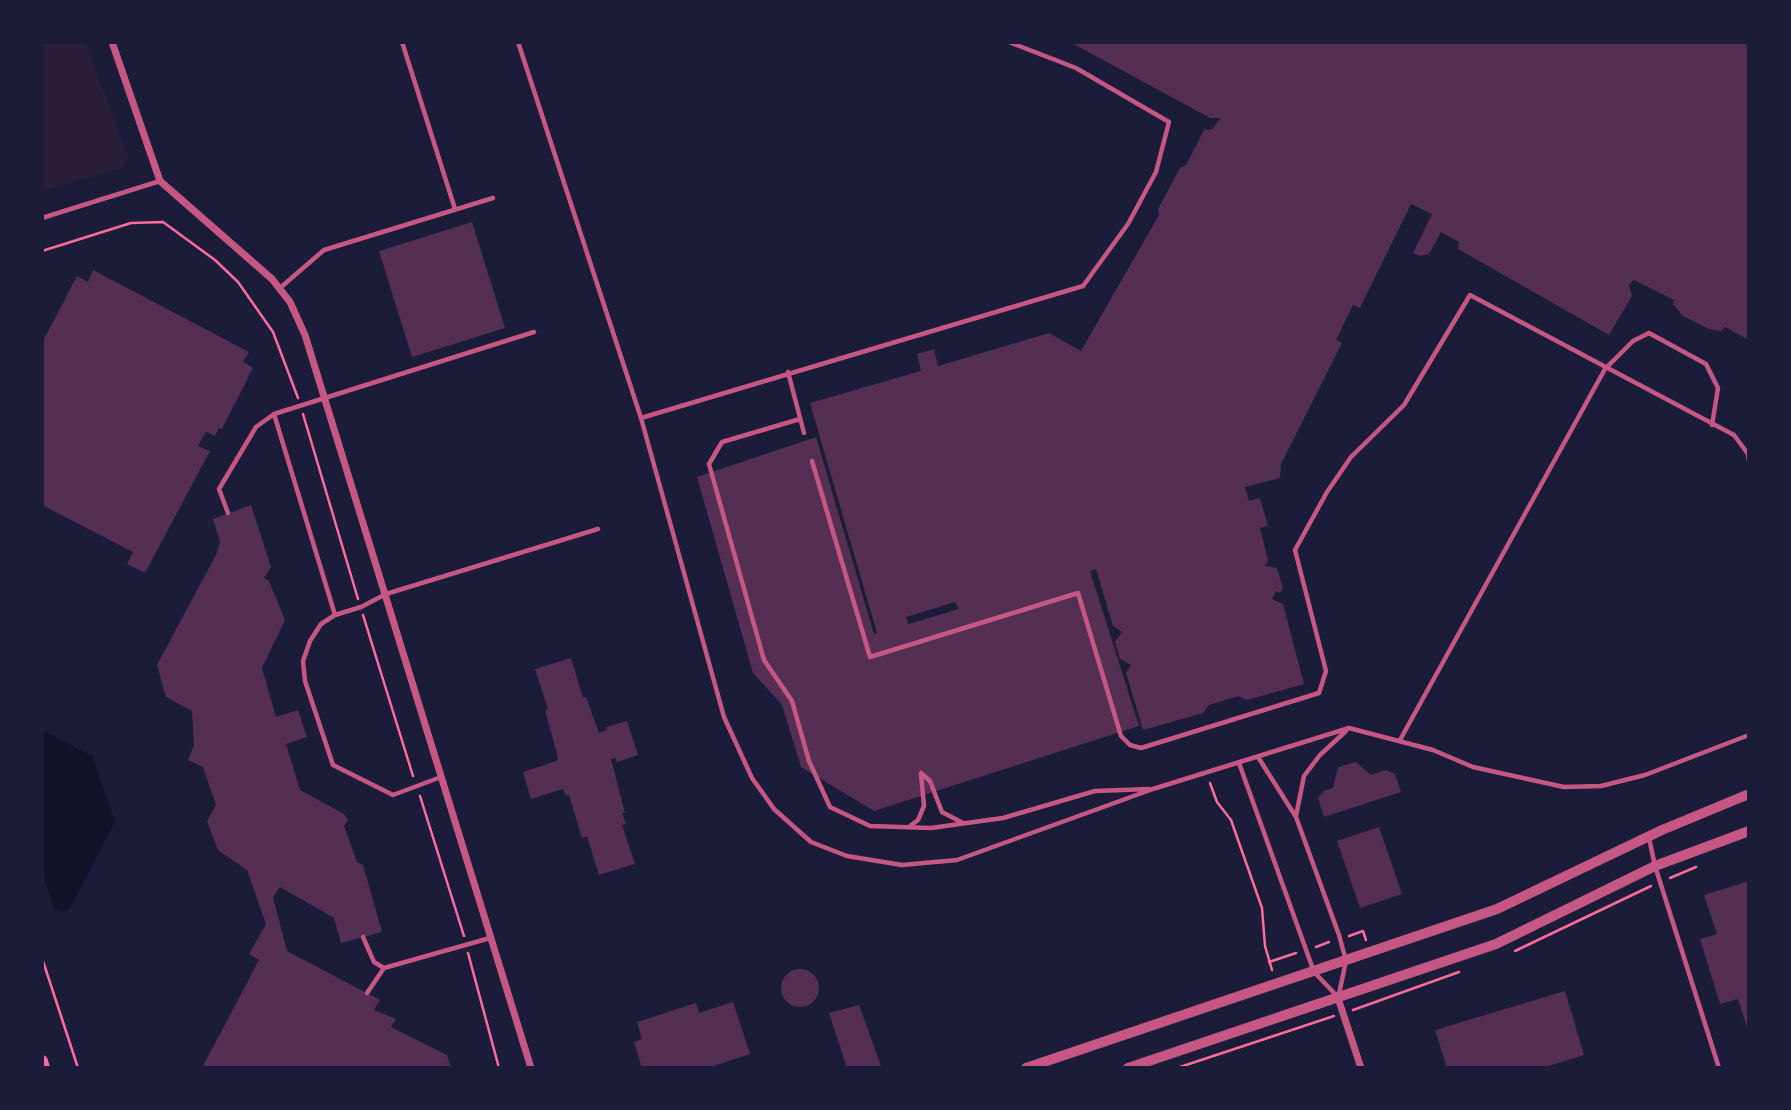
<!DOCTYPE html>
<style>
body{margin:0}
#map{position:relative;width:1791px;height:1110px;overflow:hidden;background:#1b1b3a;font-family:Figtree,sans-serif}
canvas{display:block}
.frame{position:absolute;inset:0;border:44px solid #1b1b3a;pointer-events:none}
</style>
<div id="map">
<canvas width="1791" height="1110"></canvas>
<div class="frame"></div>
</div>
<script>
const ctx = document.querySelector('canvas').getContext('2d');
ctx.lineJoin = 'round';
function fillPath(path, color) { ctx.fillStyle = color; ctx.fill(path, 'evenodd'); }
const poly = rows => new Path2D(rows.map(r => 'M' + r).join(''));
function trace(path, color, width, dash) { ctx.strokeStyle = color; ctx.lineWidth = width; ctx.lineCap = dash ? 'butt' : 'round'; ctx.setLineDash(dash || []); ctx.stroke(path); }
const green = poly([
 [42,42,85,42,129,158,122,168,42,191]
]);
const water = poly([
 [42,730,92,756,115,822,69,910,63,912,54,909,42,870]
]);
const building = poly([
 [1070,42,1749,42,1749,340,1725,327,1721,331,1709,329,1683,316,1673,304,1674,300,1634,280,1629,285,1632,296,1609,335,1458,249,1459,242,1441,232,1429,254,1420,256,1413,253,1432,214,1411,204,1360,308,1353,305,1336,340,1342,343,1281,464,1280,478,1245,487,1249,501,1260,498,1268,526,1260,528,1268,560,1265,566,1277,568,1283,588,1280,593,1276,591,1272,599,1283,604,1304,684,1247,700,1238,696,1209,705,1203,713,1143,730,1126,673,1131,665,1120,659,1115,642,1122,632,1113,626,1096,569,1090,571,1139,726,874,811,801,767,782,705,753,673,697,477,816,437,874,634,877,633,810,403,921,371,917,354,934,349,938,366,1049,333,1081,351,1159,215,1158,209,1180,168,1186,165,1204,130,1213,129,1220,118,1210,118],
 [955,602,959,609,908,624,906,617],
 [472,222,505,328,412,357,379,251],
 [93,270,249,352,243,362,253,368,222,429,219,428,215,436,206,432,198,446,210,451,145,573,127,564,133,552,42,505,42,343,77,276,88,282],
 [251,505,271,567,264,578,269,581,285,620,262,668,276,717,298,710,307,737,286,744,300,790,344,814,348,820,344,826,357,862,363,865,382,932,341,943,334,918,280,887,273,897,287,951,380,1000,374,1010,396,1019,391,1027,447,1055,451,1068,202,1068,259,960,249,954,266,924,247,870,218,850,207,821,216,805,203,767,188,760,194,745,192,711,166,697,157,665,217,553,220,542,213,519],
 [571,658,583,698,586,697,599,733,607,730,606,727,627,721,638,755,617,762,615,758,611,759,625,813,622,813,626,824,622,825,635,864,599,875,587,836,582,838,569,795,566,796,563,789,531,799,523,772,556,761,558,758,545,710,548,709,535,669],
 [1356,762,1371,775,1386,770,1395,774,1401,792,1324,817,1318,798,1323,791,1333,788,1338,767],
 [1379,827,1402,894,1360,908,1337,841],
 [1749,881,1749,1027,1747,1028,1738,999,1720,1004,1700,939,1717,934,1704,895],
 '781 988a19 19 0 1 1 38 0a19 19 0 1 1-38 0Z',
 [1565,991,1584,1055,1542,1068,1447,1068,1435,1030],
 [733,1002,750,1054,707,1068,642,1068,634,1042,642,1039,637,1022,696,1003,699,1013],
 [859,1005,881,1066,876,1068,847,1068,829,1013]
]);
const path = poly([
 [42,251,131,223,163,222,215,260,238,282,273,332,298,398],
 [303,414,358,599],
 [363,615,413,776],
 [1210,783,1217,802,1231,820,1262,908,1265,946,1272,970],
 [420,796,464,936],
 [1670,878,1696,867],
 [1349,936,1363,931,1366,940],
 [1316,947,1329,942],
 [1515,951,1651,886],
 [468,953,499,1068],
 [42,958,78,1068],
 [1269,962,1296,953],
 [1353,1010,1459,972],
 [1177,1068,1334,1016]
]);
const service = poly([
 [402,42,455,209],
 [518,42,641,418,724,717,752,778,774,809,811,842,847,856,902,865,957,860,1153,789,1349,728,1433,750,1473,767,1564,787,1601,786,1645,775,1749,735],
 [42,218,160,181],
 [280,288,324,250,493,198],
 [788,372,804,433],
 [641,418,1083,286,1128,224,1156,172,1169,122,1076,68,1009,42],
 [800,419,722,442,709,464,764,660,792,701,809,761,830,807,870,826,931,828,1003,818,1095,791,1149,789],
 [812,461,870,657,1078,593,1121,736,1130,745,1141,748,1319,693,1326,671,1295,550,1327,492,1351,457,1404,405,1470,295,1734,435,1748,454,1749,461],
 [228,513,219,489,256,427,274,414],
 [335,615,274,414,534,332],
 [1400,740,1605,369,1633,341,1649,333,1706,364,1718,388,1712,425],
 [1258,757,1296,817,1339,935,1346,961,1339,994],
 [1239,763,1314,972,1338,997],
 [921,773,930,781,942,812,963,823],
 [441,777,393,795,333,765,305,681,303,661,310,641,321,624,335,615,361,607,386,594,598,529],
 [1296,816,1304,776,1320,755,1346,731],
 [910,826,918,820,924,806,921,774],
 [1649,838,1655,866,1719,1068],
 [363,937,374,962,384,968,490,938],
 [367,993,384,968]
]);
const minor = poly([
 [112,42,160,181,272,279,290,302,305,335,531,1068],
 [1338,998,1361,1068]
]);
const tertiary = poly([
 [1026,1068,1497,909,1662,830,1749,794],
 [1128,1068,1496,944,1655,866,1749,831]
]);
const secondary = poly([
 [42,1061,44,1068]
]);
fillPath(green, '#2a1e3b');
fillPath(water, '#12122b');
fillPath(building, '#542f53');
trace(path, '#ff6b9d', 2.5);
trace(service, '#c65784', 4.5);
trace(minor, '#c65784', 7);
trace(tertiary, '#c65784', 10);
trace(secondary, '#ff6b9d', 12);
</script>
